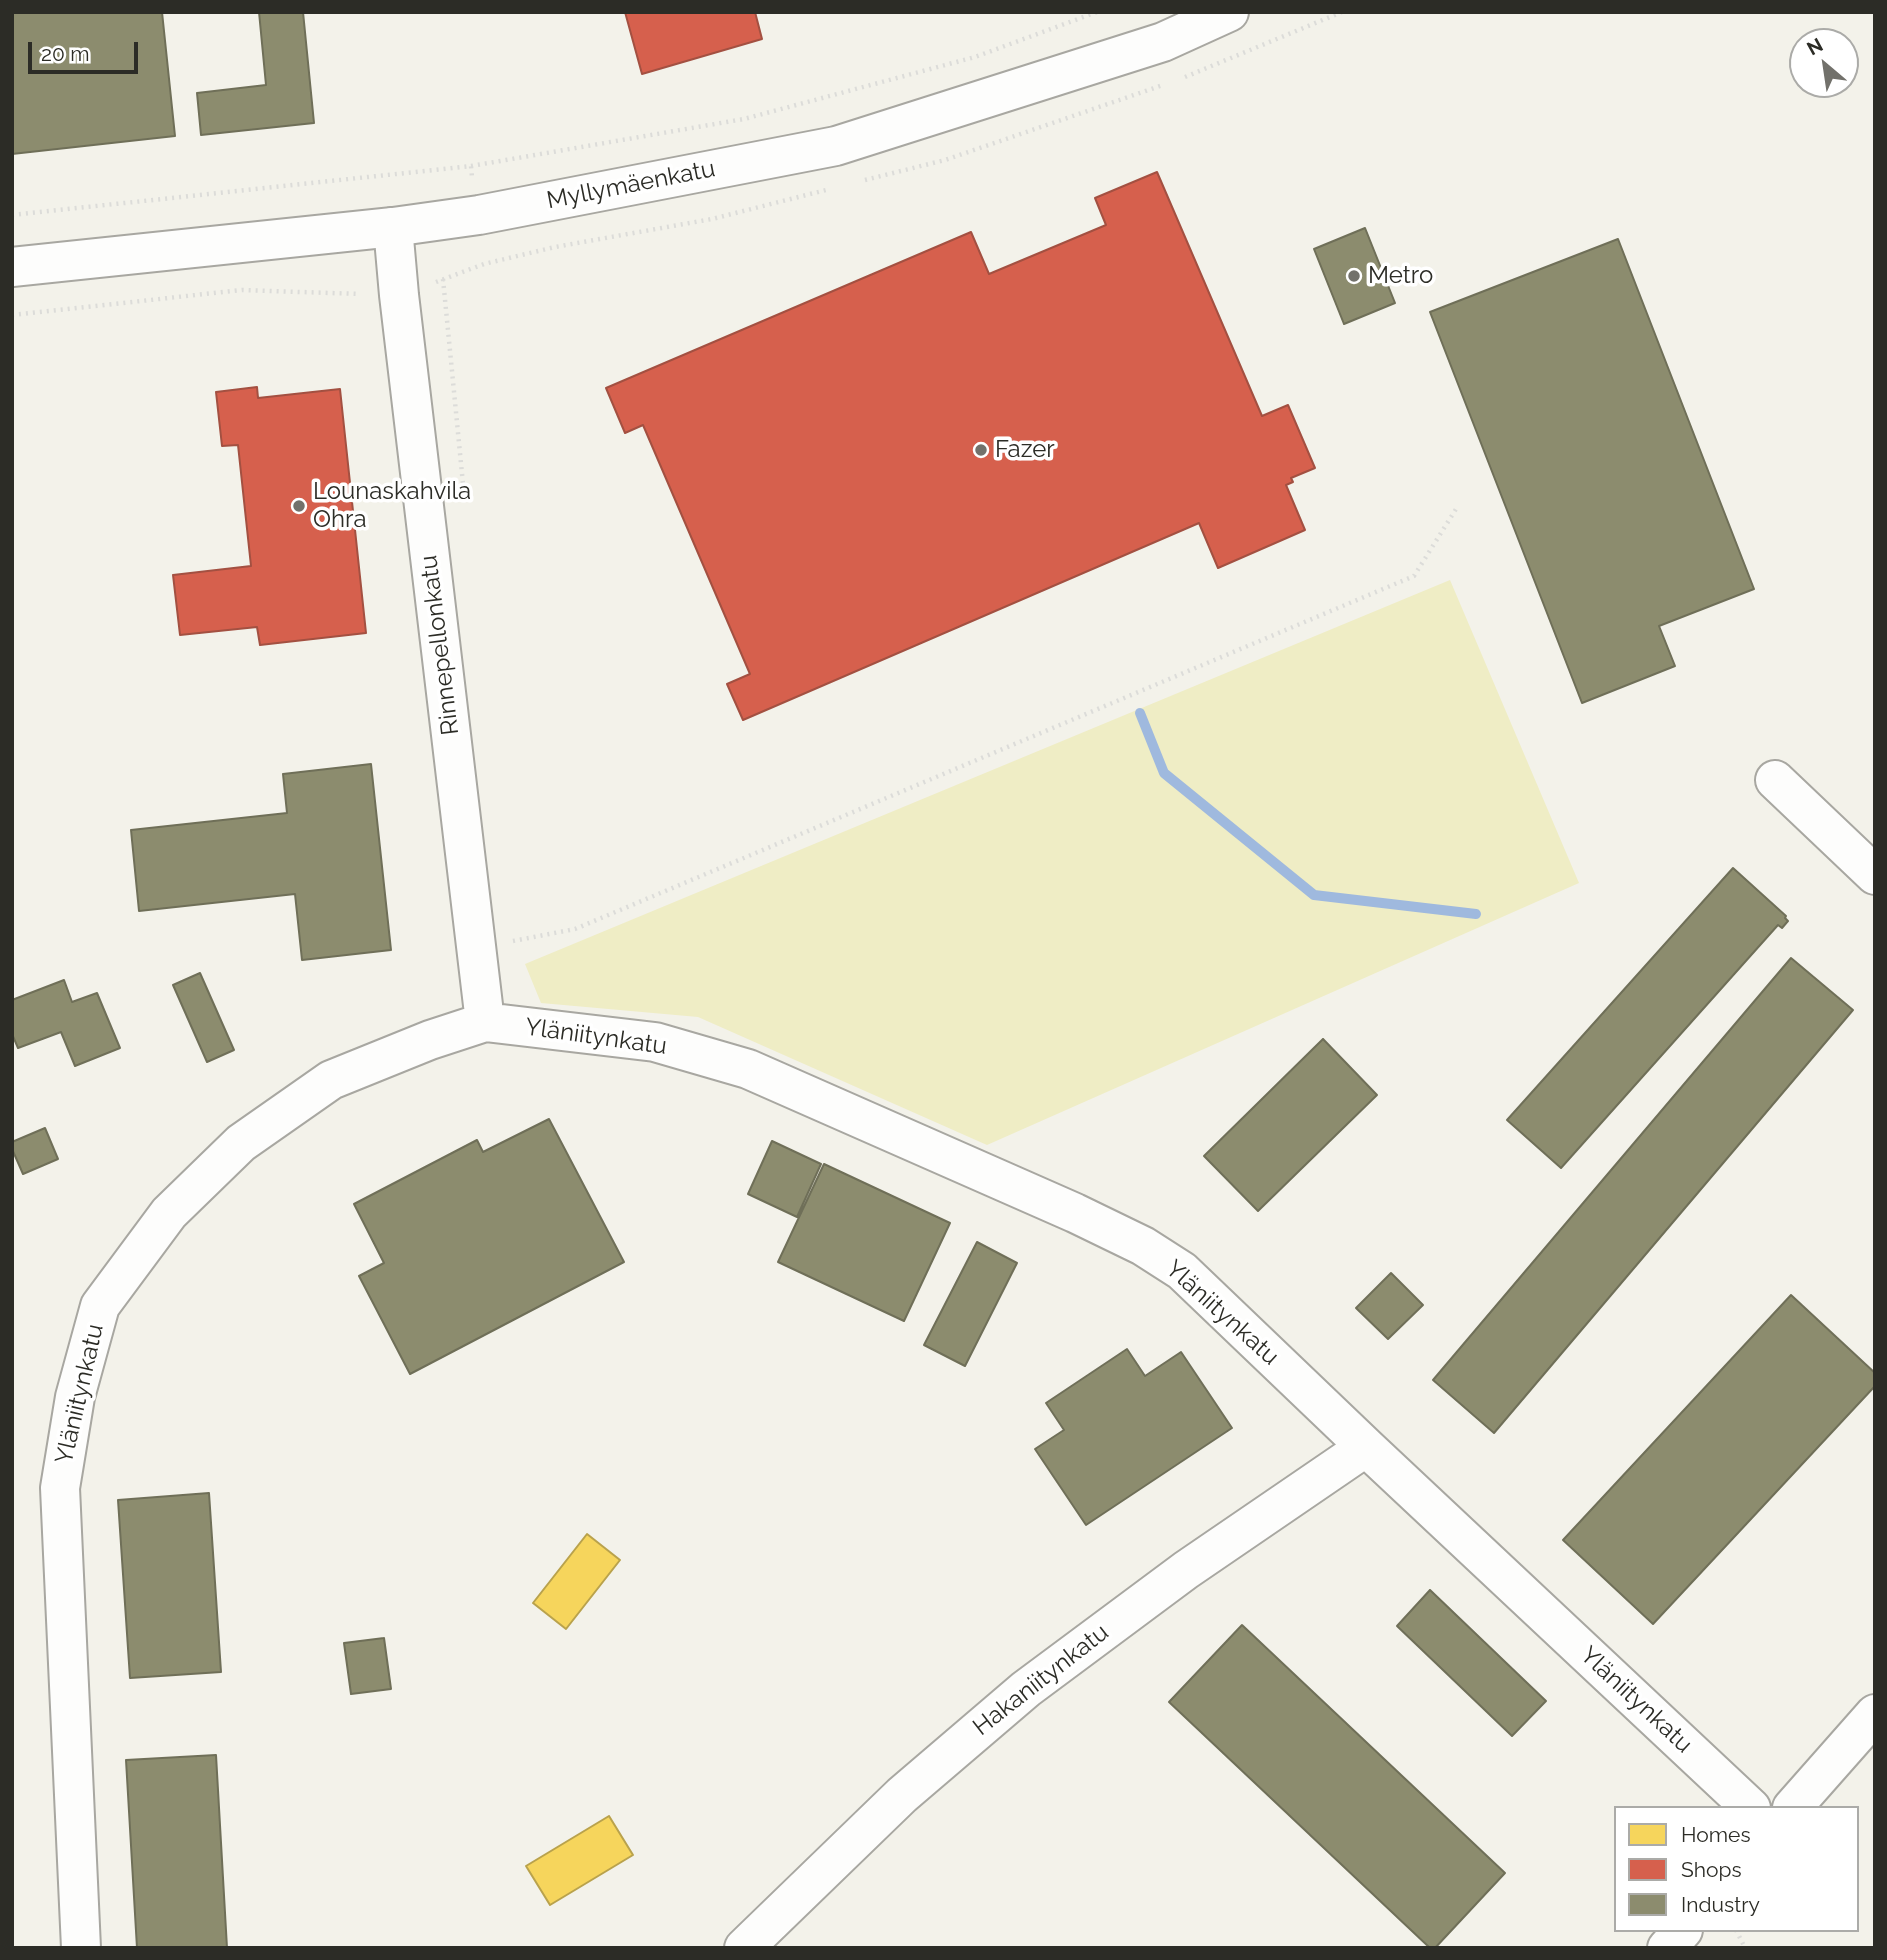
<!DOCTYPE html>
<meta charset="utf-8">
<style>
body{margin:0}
#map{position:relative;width:1887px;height:1960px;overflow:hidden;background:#f3f2ea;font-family:Raleway,sans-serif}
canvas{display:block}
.frame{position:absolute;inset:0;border:14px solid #2c2c26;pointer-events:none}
.legend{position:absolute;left:1614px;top:1806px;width:245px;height:126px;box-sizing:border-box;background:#fff;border:2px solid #ababa8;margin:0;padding:9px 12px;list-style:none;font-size:21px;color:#2c2c26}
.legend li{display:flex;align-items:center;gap:14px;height:35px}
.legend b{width:35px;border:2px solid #ababa8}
.north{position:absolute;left:1789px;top:28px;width:70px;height:70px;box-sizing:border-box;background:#fff;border:2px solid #ababa8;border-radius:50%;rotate:331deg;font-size:19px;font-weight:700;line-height:28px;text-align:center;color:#2c2c26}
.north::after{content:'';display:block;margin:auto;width:24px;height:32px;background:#72716b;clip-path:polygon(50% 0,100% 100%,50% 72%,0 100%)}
.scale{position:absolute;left:28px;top:42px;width:110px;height:32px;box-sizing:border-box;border:4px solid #2c2c26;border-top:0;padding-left:9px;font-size:21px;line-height:24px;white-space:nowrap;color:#2c2c26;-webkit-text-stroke:5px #fff;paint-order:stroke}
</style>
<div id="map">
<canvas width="1887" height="1960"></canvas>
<div class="frame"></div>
<ul class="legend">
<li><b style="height:19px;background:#f6d55c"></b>Homes</li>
<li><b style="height:19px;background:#d6604d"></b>Shops</li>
<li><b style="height:19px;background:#8c8c6e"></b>Industry</li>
</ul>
<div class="north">N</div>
<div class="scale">20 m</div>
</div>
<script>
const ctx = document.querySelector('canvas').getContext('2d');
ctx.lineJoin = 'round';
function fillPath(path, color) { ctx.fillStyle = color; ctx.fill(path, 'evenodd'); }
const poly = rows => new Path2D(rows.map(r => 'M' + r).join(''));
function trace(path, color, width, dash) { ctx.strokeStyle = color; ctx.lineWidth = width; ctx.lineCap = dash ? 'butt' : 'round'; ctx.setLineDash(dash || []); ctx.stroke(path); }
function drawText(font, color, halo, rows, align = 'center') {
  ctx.font = font + ' Raleway,sans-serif'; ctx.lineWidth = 7; ctx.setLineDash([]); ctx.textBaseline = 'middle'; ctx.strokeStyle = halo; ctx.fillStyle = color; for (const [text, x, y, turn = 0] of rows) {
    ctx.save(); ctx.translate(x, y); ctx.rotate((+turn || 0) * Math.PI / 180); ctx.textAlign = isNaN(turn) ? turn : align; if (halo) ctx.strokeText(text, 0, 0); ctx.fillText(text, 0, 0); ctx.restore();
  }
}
const green = poly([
 [1450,580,1579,883,987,1145,698,1017,541,1003,525,964]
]);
const homes = poly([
 [587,1534,620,1560,566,1629,533,1603,587,1534],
 [609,1816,633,1855,550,1905,526,1866,609,1816]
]);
const shops = poly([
 [625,12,755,12,762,39,642,74,625,12],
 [1157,172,1262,416,1288,405,1315,468,1291,478,1293,482,1286,485,1305,530,1218,568,1199,523,743,720,727,684,750,674,643,425,625,433,606,388,971,232,989,274,1106,225,1095,198,1157,172],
 [257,387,258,398,340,389,366,633,260,645,257,627,180,635,173,575,251,566,238,445,222,446,216,392,257,387]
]);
const industry = poly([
 [12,12,162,12,175,136,12,154,12,12],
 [259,12,303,12,314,123,201,135,197,93,266,85,259,12],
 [1365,228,1395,303,1344,324,1314,249,1365,228],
 [1618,239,1754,589,1659,626,1675,666,1582,703,1430,312,1618,239],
 [371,764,391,950,302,960,295,894,139,911,131,830,287,813,283,774,371,764],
 [1733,868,1786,916,1785,918,1788,921,1782,928,1778,925,1561,1168,1507,1120,1733,868],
 [1791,958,1853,1010,1494,1433,1433,1380,1791,958],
 [200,973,234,1050,207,1062,173,985,200,973],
 [64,980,72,1002,97,993,120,1048,75,1066,61,1032,18,1048,12,1034,12,1000,64,980],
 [1323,1039,1377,1095,1258,1211,1204,1156,1323,1039],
 [549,1119,624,1262,410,1374,359,1276,384,1263,354,1204,477,1140,483,1152,549,1119],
 [45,1128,58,1159,23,1174,12,1149,12,1142,45,1128],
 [772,1141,821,1164,797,1217,748,1194,772,1141],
 [824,1164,950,1223,904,1321,778,1262,824,1164],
 [977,1242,1017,1263,965,1366,924,1345,977,1242],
 [1391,1273,1423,1305,1388,1339,1356,1308,1391,1273],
 [1791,1295,1875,1373,1875,1386,1653,1624,1563,1540,1791,1295],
 [1127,1349,1145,1376,1181,1352,1232,1428,1086,1525,1035,1449,1064,1430,1046,1403,1127,1349],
 [209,1493,221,1672,130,1678,118,1500,209,1493],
 [1430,1590,1546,1701,1512,1736,1397,1626,1430,1590],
 [1242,1625,1505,1873,1435,1948,1430,1948,1169,1702,1242,1625],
 [384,1638,391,1689,351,1694,344,1643,384,1638],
 [216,1755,227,1948,137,1948,126,1760,216,1755]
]);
const stream = poly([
 [1140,713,1164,773,1314,895,1476,914]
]);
const path = poly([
 [1185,77,1342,12],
 [471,166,744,119,975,57,1097,12],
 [865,180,945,160,1163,85],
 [12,215,471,166,472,177],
 [443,279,463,484],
 [436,282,484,264,555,247,712,219,826,190],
 [12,315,242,290,360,294],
 [513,941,575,929,1414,576,1456,509],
 [1736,1930,1745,1948]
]);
const minor = poly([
 [393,227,399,295,485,1022],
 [1775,780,1875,875],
 [1792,1808,1875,1714],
 [81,1948,60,1488,75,1397,100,1306,169,1213,241,1143,331,1080,430,1040,485,1022,655,1042,748,1069,1075,1213,1143,1246,1182,1271,1366,1447,1751,1808],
 [744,1948,902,1795,1026,1689,1186,1570,1366,1447],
 [1667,1948,1683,1930]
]);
const major = poly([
 [12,267,393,227,479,215,836,146,1163,42,1229,12]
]);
const markers = [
 [1354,276,7,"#72716b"],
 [981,450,7,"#72716b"],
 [299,506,7,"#72716b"]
];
const streetNames = [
 ["Myllymäenkatu",631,185,-11],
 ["Rinnepellonkatu",440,645,-97],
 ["Yläniitynkatu",596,1037,8],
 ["Yläniitynkatu",1222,1313,42],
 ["Yläniitynkatu",80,1394,-77],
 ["Hakaniitynkatu",1041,1680,-38],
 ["Yläniitynkatu",1636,1700,43]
];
const poiNames = [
 ["Metro",1368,276],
 ["Fazer",995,450],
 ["Lounaskahvila",313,492],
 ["Ohra",313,520]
];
fillPath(green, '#efedc5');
fillPath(homes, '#f6d55c');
trace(homes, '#b9a24c', 2);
fillPath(shops, '#d6604d');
trace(shops, '#a35041', 2);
fillPath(industry, '#8c8c6e');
trace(industry, '#6f6f58', 2);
trace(stream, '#9fb9de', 10);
trace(minor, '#a8a7a1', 42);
trace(major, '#a8a7a1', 42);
trace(path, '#dcdcd9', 4.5, [2, 5]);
trace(minor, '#fdfdfc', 38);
trace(major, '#fdfdfc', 38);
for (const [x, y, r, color] of markers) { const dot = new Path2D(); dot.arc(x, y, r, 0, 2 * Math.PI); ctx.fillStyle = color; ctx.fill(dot); trace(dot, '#fff', 2.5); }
drawText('24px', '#2c2c26', '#fff', streetNames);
drawText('24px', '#2c2c26', '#fff', poiNames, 'left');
</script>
